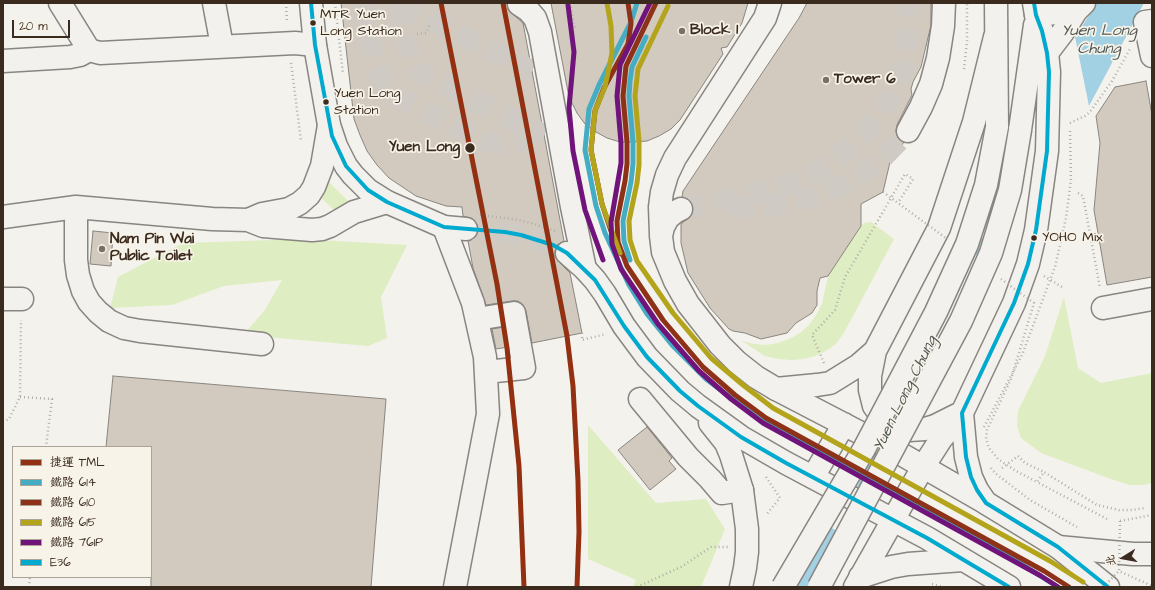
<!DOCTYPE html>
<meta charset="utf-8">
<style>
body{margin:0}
#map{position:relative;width:1155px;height:590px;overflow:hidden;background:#f4f2ec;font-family:"Architects Daughter","LXGW WenKai TC",sans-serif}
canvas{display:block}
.frame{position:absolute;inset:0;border:4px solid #3b2a1e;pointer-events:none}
.legend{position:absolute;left:12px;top:446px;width:140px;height:132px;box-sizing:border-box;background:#f7f3e8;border:1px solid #aca397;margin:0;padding:5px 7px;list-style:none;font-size:12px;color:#3b2a1e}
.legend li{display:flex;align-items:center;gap:8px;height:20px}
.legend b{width:20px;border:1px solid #aca397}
.north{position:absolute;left:1103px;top:538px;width:40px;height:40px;-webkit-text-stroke:3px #f7f3e8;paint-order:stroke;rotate:259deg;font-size:11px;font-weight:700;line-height:16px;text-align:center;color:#3b2a1e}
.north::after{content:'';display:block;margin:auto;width:14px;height:18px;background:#3b2a1e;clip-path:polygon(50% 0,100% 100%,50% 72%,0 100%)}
.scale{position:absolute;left:12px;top:20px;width:58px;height:18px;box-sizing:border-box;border:2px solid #3b2a1e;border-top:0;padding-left:5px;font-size:12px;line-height:14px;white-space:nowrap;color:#3b2a1e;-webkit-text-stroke:3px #f7f3e8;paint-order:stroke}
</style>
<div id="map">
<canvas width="1155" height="590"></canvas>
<div class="frame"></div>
<ul class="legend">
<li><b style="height:5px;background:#923011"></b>捷運 TML</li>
<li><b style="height:5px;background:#44adc3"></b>鐵路 614</li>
<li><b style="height:5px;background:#8d3219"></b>鐵路 610</li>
<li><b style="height:5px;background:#b3a41b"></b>鐵路 615</li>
<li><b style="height:5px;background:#70147b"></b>鐵路 761P</li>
<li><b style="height:5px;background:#00a9ce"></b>E36</li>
</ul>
<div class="north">北</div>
<div class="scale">20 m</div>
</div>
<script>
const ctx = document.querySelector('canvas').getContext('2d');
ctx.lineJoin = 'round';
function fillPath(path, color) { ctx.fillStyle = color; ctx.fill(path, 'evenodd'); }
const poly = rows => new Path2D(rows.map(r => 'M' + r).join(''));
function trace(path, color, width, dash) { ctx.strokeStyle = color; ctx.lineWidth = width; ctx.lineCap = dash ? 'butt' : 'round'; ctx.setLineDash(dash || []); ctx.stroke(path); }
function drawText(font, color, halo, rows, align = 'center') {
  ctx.font = font + ' "Architects Daughter",sans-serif'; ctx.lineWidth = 3.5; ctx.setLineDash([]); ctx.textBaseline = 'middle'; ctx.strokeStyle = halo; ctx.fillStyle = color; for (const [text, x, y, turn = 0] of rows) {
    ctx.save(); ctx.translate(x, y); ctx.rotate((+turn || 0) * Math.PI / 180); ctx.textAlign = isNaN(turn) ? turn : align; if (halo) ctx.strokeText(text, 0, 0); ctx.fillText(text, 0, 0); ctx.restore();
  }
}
const green = poly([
 [329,182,351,204,336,212,320,197],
 [871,222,894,239,845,331,836,344,826,351,815,356,803,359,791,360,778,359,765,356,742,341,754,344,766,345,778,343,789,339,800,333,809,325,816,315,822,304,828,276,862,225,864,223],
 [303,239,407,245,381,297,387,338,368,346,243,335,265,310,282,280,224,286,172,305,110,308,118,277,183,243],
 [1064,297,1078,368,1101,383,1152,373,1152,483,1144,485,1129,485,1108,478,1041,453,1021,438,1017,426,1018,411,1045,356],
 [588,425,656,503,706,499,725,529,701,587,633,587,636,580,588,559]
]);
const water = poly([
 [1097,3,1144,3,1089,106,1075,37],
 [819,520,856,543,832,587,781,587]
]);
const stream = poly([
 [975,252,980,241],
 [893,419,910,384],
 [857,493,879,447]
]);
const building = poly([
 [341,3,507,3,508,10,523,23,564,241,557,245,555,251,555,257,559,262,570,273,582,333,532,343,526,311,523,305,518,301,512,301,486,305,473,268,468,241,472,240,476,236,478,231,477,224,473,219,463,216,462,207,446,206,416,196,389,178,377,165,367,151,360,135,354,119,341,3],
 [551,3,748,3,742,23,727,47,721,48,723,54,680,120,671,129,659,136,647,141,633,142,620,142,607,138,596,132,585,124,577,113,569,97,551,3],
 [807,3,931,3,931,25,921,67,913,82,911,89,912,95,897,125,896,131,898,138,904,142,890,162,883,192,861,204,861,226,828,276,820,278,817,291,817,305,812,313,796,323,787,333,761,339,745,333,733,331,729,329,710,308,688,273,681,243,681,224,691,216,693,209,692,204,688,199,682,197,683,191,799,18,807,3],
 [1146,81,1152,115,1152,277,1107,285,1094,210,1100,143,1096,116,1115,87,1146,81],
 [93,231,113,233,111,266,90,264,93,231],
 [504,327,508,347,496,349,492,329,504,327],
 [113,376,386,399,371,587,151,587,151,447,106,447,113,376],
 [647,427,672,458,669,461,676,469,650,490,618,450,647,427]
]);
const minorTunnel = poly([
 [362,3,375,66,384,84,391,92,400,98,488,142,499,144,508,143,544,135],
 [399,3,410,59,417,70,422,74,544,135],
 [399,4,532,71],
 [731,205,750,208,780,204,815,196,848,183,877,163,908,131],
 [681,209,768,190,790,183,811,174,831,163,849,148,866,132,880,114,892,94,902,73,906,47,909,3]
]);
const majorTunnel = poly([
 [466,229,505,232,521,235,536,239,553,245,567,253]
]);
const path = poly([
 [286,3,287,22],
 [335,3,343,74],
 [570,3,575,29],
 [417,34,426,33,430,24],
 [291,63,301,141],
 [964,69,967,41,967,3],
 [1070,123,1085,116,1090,112,1112,81,1130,49],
 [1078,193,1083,196,1100,288],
 [480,215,513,219,531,223,555,231],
 [1044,276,1062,287],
 [582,333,582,340,606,334],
 [824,363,812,335,835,310,845,277,905,174,913,179,898,203],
 [20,397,52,399,46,447],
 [3,422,9,419,20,397,21,320],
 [984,427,1022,355,1055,267,1066,218,1071,180,1070,129],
 [991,468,995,473,1030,500,1077,527],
 [1002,468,1018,456,1025,463,1044,472],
 [766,477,780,498,766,515],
 [1107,519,1037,482,1044,472,1097,505,1119,510,1132,510,1145,508],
 [1120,521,1152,515],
 [932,584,944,587],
 [29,587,30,577],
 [637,587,681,567,711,547,728,547]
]);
const minor = poly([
 [60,3,89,50],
 [214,3,222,46],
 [519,4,528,10,535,18,540,32,572,207,585,269],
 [1036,15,1076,11],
 [1152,21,1145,22,1152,56],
 [1047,53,1063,32,1076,11,1084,3],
 [3,61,70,57,80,55,89,50,100,53,295,43,315,45],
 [908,131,921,107,931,84,938,58,943,26,944,3],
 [76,207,76,260,78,275,83,291,89,302,98,312,109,321,124,328,140,331,262,344],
 [681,209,675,212,668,218,663,227,661,236,663,252,675,281,688,304,720,345,737,362,756,377,776,389,901,454,986,503],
 [3,217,76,207,212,219,248,220,263,226,312,230,322,229,330,226,354,212,387,202],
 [248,220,262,214,289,209,300,203,309,195,314,187,322,166,329,125],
 [444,227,473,303,485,357,488,414,455,587],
 [661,234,660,207,662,192,667,175,675,158,765,18,770,3],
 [3,299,22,299],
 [1103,308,1152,299],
 [477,319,514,313,524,368,486,372],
 [640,399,688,457,710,479,722,493,742,490],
 [813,477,844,424],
 [1058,547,1133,554,1152,554]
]);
const major = poly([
 [311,3,315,45,329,125,336,146,346,166,353,175,368,190,387,202,444,227,466,229],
 [996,3,997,127],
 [1020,130,1035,25],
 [567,253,585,269,595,280,605,294,624,326,647,357,680,391,698,406,741,437,786,463,927,538,1009,587],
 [776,389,817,385,830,383,859,365,875,351],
 [962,413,966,457,971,477,977,490,986,503,1058,547,1108,587],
 [957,415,935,426,925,429,909,430,895,426,882,417,874,406,870,390,870,376,875,351,939,228,974,122,995,37],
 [710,423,726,443,731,455,742,490,747,529,747,552,745,568,741,587],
 [860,577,891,567,908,564,963,560],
 [855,587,923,467,941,439,962,413,1014,303,1028,264,1036,230,1047,151,1049,72,1047,53,1042,31,1036,15,1034,3]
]);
const pathBridge = poly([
 [883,192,947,239],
 [1001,279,1034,303,1011,379,987,430,986,439,989,448,998,459,1016,471,1037,482],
 [1120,521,1119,571,1152,586],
 [1103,587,1119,571]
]);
const majorBridge = poly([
 [783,587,864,449,936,312,967,244,986,185,997,127],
 [819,587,961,321,991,253,1010,190,1020,130]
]);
const bus1 = poly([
 [311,3,315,45,332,136,346,166,368,190,387,202,444,227,505,232,521,235,553,245,567,253,595,280,624,326,647,357,680,391,698,406,741,437,786,463,927,538,1009,587],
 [1034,3,1036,15,1042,31,1047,53,1049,72,1047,151,1036,230,1028,264,1014,303,962,413,966,457,971,477,977,490,986,503,1058,547,1108,587]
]);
const rail1 = poly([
 [637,3,631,22,599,85,589,109,585,150,596,206,605,233,629,285,647,314,672,345,706,379,759,419,1012,558,1058,587],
 [630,260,624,241,623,221,631,182,633,164,633,142,629,96,630,81,632,67,646,37]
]);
const rail2 = poly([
 [656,3,626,66,623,96,627,142,627,164,625,181,617,221,618,242,627,266,663,320,703,367,735,395,766,418,1044,571,1069,587],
 [621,254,611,231,602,204,591,150,595,111,604,88,628,44,631,24,628,3]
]);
const rail3 = poly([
 [607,3,611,26,612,53,605,87,595,111,591,150,602,204,620,253],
 [668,6,638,69,635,96,639,141,639,165,637,183,629,221,630,240,637,261,673,313,711,358,743,385,773,408,1050,561,1083,582]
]);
const rail4 = poly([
 [650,3,620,65,617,96,621,143,621,163,611,222,612,244,621,269,658,324,699,371,731,399,763,423,1041,576,1058,587],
 [568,5,574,52,569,108,573,151,585,210,603,260]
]);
const metro1 = poly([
 [441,3,497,284,507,348,519,466,524,587],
 [503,3,567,336,573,386,578,481,579,532,577,587]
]);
const markers = [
 [313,23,3.5,"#3b2a1e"],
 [682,31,4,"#7c7066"],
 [826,80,4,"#7c7066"],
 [326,102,3.5,"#3b2a1e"],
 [470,148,5.5,"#3b2a1e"],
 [1034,238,3.5,"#3b2a1e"],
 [102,249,4,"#7c7066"]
];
const busNames = [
 ["MTR Yuen",320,15],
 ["Long Station",320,32],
 ["Yuen Long",334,94],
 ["Station",334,111],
 ["YOHO Mix",1042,238]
];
const poiNames = [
 ["Block 1",690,31],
 ["Tower 6",834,80],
 ["Nam Pin Wai",110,240],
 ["Public Toilet",110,257]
];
const stopNames = [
 ["Yuen Long",460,148]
];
const waterNames = [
 ["Yuen Long",1099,32],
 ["Chung",1099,50],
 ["Yuen Long Chung",906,394,-64]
];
fillPath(green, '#dfedc2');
fillPath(water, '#a1d1e2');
trace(stream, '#a1d1e2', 6);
fillPath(building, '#d2cabf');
trace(building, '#898580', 1);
trace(minorTunnel, '#cfcac3', 22, [22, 11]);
trace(majorTunnel, '#cfcac3', 22, [22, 11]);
trace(minor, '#898580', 25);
trace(major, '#898580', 25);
trace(path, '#b1aeaa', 2.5, [1, 3]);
trace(minor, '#f2f1ed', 22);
trace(major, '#f2f1ed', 22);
trace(majorBridge, '#898580', 25, []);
trace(pathBridge, '#b1aeaa', 2.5, [1, 3]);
trace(majorBridge, '#f2f1ed', 22);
trace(bus1, '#00a9ce', 4);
trace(rail1, '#44adc3', 5);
trace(rail2, '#8d3219', 5);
trace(rail3, '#b3a41b', 5);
trace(rail4, '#70147b', 5);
trace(metro1, '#923011', 5);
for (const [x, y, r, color] of markers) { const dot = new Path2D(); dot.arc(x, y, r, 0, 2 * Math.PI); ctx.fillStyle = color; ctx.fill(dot); trace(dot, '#f7f3e8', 1.5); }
drawText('14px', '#3b2a1e', '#f7f3e8', busNames, 'left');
drawText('bold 15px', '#3b2a1e', '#f7f3e8', poiNames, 'left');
drawText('bold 15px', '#3b2a1e', '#f7f3e8', stopNames, 'right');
drawText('italic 16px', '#4f5858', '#f7f3e8', waterNames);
</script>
